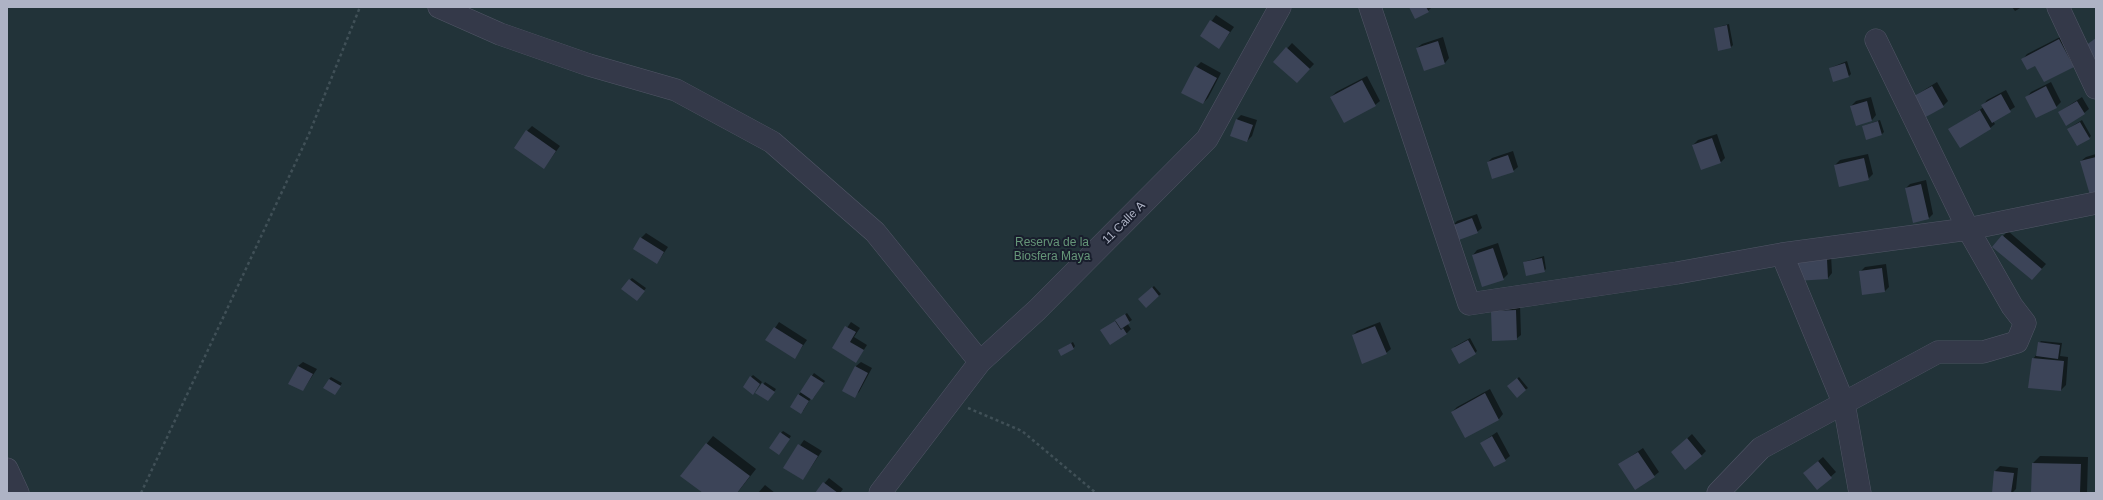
<!DOCTYPE html>
<style>
body{margin:0}
#map{position:relative;width:2103px;height:500px;overflow:hidden;background:#202738;font-family:Helvetica,sans-serif}
canvas{display:block}
.frame{position:absolute;inset:0;border:8px solid #aeb3c5;pointer-events:none}
</style>
<div id="map">
<canvas width="2103" height="500"></canvas>
<div class="frame"></div>
</div>
<script>
const ctx = document.querySelector('canvas').getContext('2d');
ctx.lineJoin = 'round';
function fillPath(path, color) { ctx.fillStyle = color; ctx.fill(path, 'evenodd'); }
const poly = rows => new Path2D(rows.map(r => 'M' + r).join(''));
function trace(path, color, width, dash) { ctx.strokeStyle = color; ctx.lineWidth = width; ctx.lineCap = dash ? 'butt' : 'round'; ctx.setLineDash(dash || []); ctx.stroke(path); }
function drawText(font, color, halo, rows, align = 'center') {
  ctx.font = font + ' Helvetica,sans-serif'; ctx.lineWidth = 4; ctx.setLineDash([]); ctx.textBaseline = 'middle'; ctx.strokeStyle = halo; ctx.fillStyle = color; for (const [text, x, y, turn = 0] of rows) {
    ctx.save(); ctx.translate(x, y); ctx.rotate((+turn || 0) * Math.PI / 180); ctx.textAlign = isNaN(turn) ? turn : align; if (halo) ctx.strokeText(text, 0, 0); ctx.fillText(text, 0, 0); ctx.restore();
  }
}
const green = poly([
 [7,7,2096,7,2096,493,7,493]
]);
const shadow = poly([
 [1410,7,1432,7,1428,11],
 [2012,7,2022,7,2015,11],
 [1216,15,1234,27,1219,48,1201,36],
 [1729,24,1733,45,1731,47,1715,28],
 [2064,35,2078,61,2073,66,2036,64,2023,59,2027,54],
 [1443,37,1449,58,1445,63,1424,69,1417,48,1422,44],
 [1292,43,1314,64,1297,82,1275,62],
 [1847,61,1851,74,1849,76,1830,68],
 [1201,62,1221,73,1208,98,1203,103,1196,67],
 [1367,76,1380,101,1375,105,1331,97,1336,92],
 [1937,82,1948,101,1943,106,1913,97],
 [2051,82,2061,102,2056,107,2027,97,2031,92],
 [2006,90,2015,107,1993,121,1995,124,1990,128,1950,129,1984,107,1983,105,1987,100],
 [1871,97,1876,115,1872,120,1851,106,1856,101],
 [2082,97,2089,109,2084,113,2059,112],
 [1241,115,1257,120,1252,136,1247,141,1237,119],
 [1880,120,1884,132,1881,135,1863,126],
 [2082,120,2091,136,2089,138,2071,127],
 [532,126,560,146,544,168,527,131],
 [1717,134,1725,158,1720,163,1693,145,1698,140],
 [1513,151,1518,167,1513,171,1488,162,1492,158],
 [1868,154,1873,174,1868,179,1835,165,1840,160],
 [2096,154,2096,192,2081,161,2086,157],
 [1926,180,1933,214,1929,218,1906,188,1910,184],
 [1477,214,1482,228,1477,232,1452,226,1457,221],
 [2008,231,2046,264,2037,274,2003,236],
 [646,233,668,247,657,263,641,238],
 [1498,243,1508,274,1503,279,1473,255,1477,250],
 [1831,255,1832,273,1828,278,1797,280],
 [1544,256,1546,269,1544,271,1524,262],
 [1886,264,1889,287,1885,291,1860,272,1865,267],
 [632,278,646,288,639,297,630,280],
 [1154,286,1161,294,1146,306,1139,299],
 [1520,305,1521,335,1516,339,1492,311],
 [1127,313,1132,320,1127,323,1131,329,1126,334,1102,331],
 [779,322,807,340,795,357,767,340],
 [851,322,860,328,854,337,867,345,856,362,833,348],
 [1380,322,1391,349,1386,353,1353,335,1357,331],
 [1470,338,1477,351,1475,353,1454,347],
 [2041,341,2062,343,2060,356,2068,357,2066,385,2061,390,2033,359,2037,354,2039,343],
 [1073,342,1075,346,1073,349,1059,350],
 [303,362,317,369,303,390,298,366],
 [861,362,872,368,859,392,854,396,843,390,856,366],
 [814,373,825,381,814,397,811,398,803,411,791,406],
 [753,375,762,382,755,391,751,377],
 [331,377,342,383,337,391,329,379],
 [1519,377,1528,388,1525,390,1511,384],
 [765,382,776,389,770,398,757,393],
 [1490,389,1503,414,1499,419,1465,436,1452,412,1457,407],
 [783,431,791,436,781,451,781,433],
 [1497,432,1510,456,1505,460,1481,443],
 [1692,434,1706,451,1701,456,1677,448],
 [713,436,756,469,737,493,705,493,681,475],
 [804,440,822,451,803,479,784,468],
 [1643,448,1659,472,1654,476,1620,464],
 [2040,456,2088,457,2087,493,2032,493,2033,463],
 [1823,457,1836,472,1817,489,1804,473],
 [2000,466,2018,468,2016,489,2012,493,2003,493,1995,471],
 [829,478,843,489,840,493,816,493],
 [765,485,775,493,758,493],
 [1875,492,1888,493,1874,493]
]);
const building = poly([
 [1409,7,1426,7,1429,12,1415,19],
 [1210,20,1230,32,1219,49,1200,36],
 [1727,25,1731,48,1718,51,1714,28],
 [2096,38,2096,62,2085,46],
 [2059,39,2074,67,2044,82,2035,66,2027,70,2021,59],
 [1438,41,1445,64,1424,71,1416,48],
 [1286,47,1310,69,1297,83,1273,62],
 [1845,63,1849,77,1833,82,1829,68],
 [1195,66,1217,78,1203,104,1181,93],
 [1362,80,1376,106,1344,123,1330,97],
 [1932,86,1944,107,1924,118,1912,97],
 [2046,86,2057,108,2036,118,2025,97],
 [2001,94,2011,112,1992,123,1981,105],
 [1867,101,1872,121,1856,126,1850,106],
 [2077,101,2085,114,2066,126,2058,112],
 [1980,110,1991,129,1960,148,1948,129],
 [1236,119,1253,125,1247,142,1230,136],
 [1878,121,1882,135,1866,140,1862,126],
 [2080,122,2090,139,2077,146,2067,129],
 [526,130,556,151,544,169,514,148],
 [1712,138,1721,163,1701,170,1692,145],
 [1508,155,1514,172,1492,179,1487,162],
 [2096,157,2096,193,2090,195,2080,161],
 [1864,158,1869,180,1839,187,1834,165],
 [1921,184,1929,219,1913,223,1905,188],
 [1472,218,1478,233,1456,241,1451,226],
 [2002,235,2042,269,2032,280,1992,247],
 [640,237,664,252,657,264,633,249],
 [1493,248,1504,280,1482,287,1472,255],
 [1542,258,1545,272,1526,276,1523,262],
 [1827,259,1828,279,1796,281,1795,262],
 [1882,268,1885,292,1862,295,1859,271],
 [629,279,645,291,637,301,621,289],
 [1152,287,1159,296,1146,308,1138,299],
 [1516,310,1517,340,1492,341,1491,311],
 [1125,314,1130,323,1121,329,1115,320],
 [1115,321,1121,330,1123,328,1127,334,1110,345,1100,330],
 [845,326,856,332,850,342,864,350,856,363,832,348],
 [1375,326,1387,354,1362,364,1352,335],
 [774,327,803,345,795,359,765,340],
 [1468,340,1476,354,1459,364,1451,349],
 [2038,342,2060,345,2058,359,2036,356],
 [1071,343,1074,349,1061,356,1058,350],
 [2032,358,2064,361,2061,391,2028,388],
 [298,366,313,374,303,391,288,384],
 [855,366,868,373,855,398,842,391],
 [811,375,824,383,812,400,800,392],
 [750,376,760,384,753,395,743,387],
 [1517,378,1526,390,1517,398,1507,386],
 [329,379,341,386,335,395,323,388],
 [762,383,775,392,768,401,755,393],
 [1485,393,1499,420,1465,438,1451,412],
 [798,394,809,401,801,414,790,407],
 [780,432,790,439,779,455,769,448],
 [1492,436,1506,461,1494,467,1480,443],
 [1687,438,1702,456,1685,470,1671,452],
 [706,443,750,476,737,493,703,493,680,476],
 [798,444,818,456,803,480,783,468],
 [1638,452,1655,477,1635,490,1618,464],
 [1818,461,1832,478,1817,490,1803,473],
 [2032,463,2081,464,2080,493,2031,493],
 [1994,471,2014,473,2011,493,1992,493],
 [823,482,838,493,815,493]
]);
const path = poly([
 [968,408,1022,431,1096,493],
 [141,493,309,134,360,7]
]);
const minor = poly([
 [439,7,500,34,589,65,676,90,772,142,875,232,980,362],
 [1370,7,1469,304,1677,273,1782,254,1968,229,2096,203],
 [2058,7,2096,88],
 [1782,254,1844,404,1860,493],
 [7,469,18,493],
 [880,493,980,362,1037,310,1207,139,1280,7],
 [1718,493,1761,448,1938,352,1983,352,2017,342,2025,323,2012,306,1968,229,1876,40]
]);
const streetNames = [
 ["11 Calle A",1124,223,-45]
];
const parkNames = [
 ["Reserva de la",1052,243],
 ["Biosfera Maya",1052,257]
];
fillPath(green, '#223339');
fillPath(shadow, '#0007');
fillPath(building, '#3c4458');
trace(minor, '#515666', 23);
trace(path, '#405057', 2.5, [3, 3]);
trace(minor, '#343949', 22);
drawText('12px', '#aeb3c5', '#191e2d', streetNames);
drawText('12px', '#659678', '#191e2d', parkNames);
</script>
